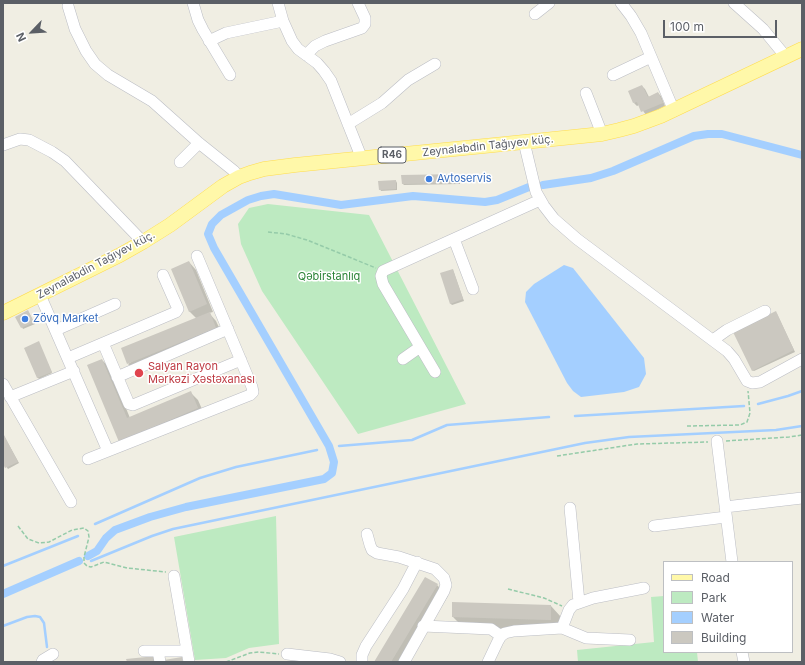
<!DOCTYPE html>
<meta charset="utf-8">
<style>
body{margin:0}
#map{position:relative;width:805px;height:665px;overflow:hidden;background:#f0eee3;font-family:Inter,sans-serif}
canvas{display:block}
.frame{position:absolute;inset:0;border:4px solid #5b5f66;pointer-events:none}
.legend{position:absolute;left:663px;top:561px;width:130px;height:92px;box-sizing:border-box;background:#fff;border:1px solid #bdbfc2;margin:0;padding:5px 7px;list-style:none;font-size:12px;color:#5b5f66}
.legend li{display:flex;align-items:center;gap:8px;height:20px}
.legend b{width:20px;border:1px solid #bdbfc2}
.north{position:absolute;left:12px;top:12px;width:40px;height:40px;-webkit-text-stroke:3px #fff;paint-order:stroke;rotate:245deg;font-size:11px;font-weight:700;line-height:16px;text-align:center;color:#5b5f66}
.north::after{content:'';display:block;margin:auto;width:14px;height:18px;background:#5b5f66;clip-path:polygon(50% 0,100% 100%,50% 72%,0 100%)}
.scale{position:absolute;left:663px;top:20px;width:114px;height:18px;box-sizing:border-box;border:2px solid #5b5f66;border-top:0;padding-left:5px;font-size:12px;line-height:14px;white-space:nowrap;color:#5b5f66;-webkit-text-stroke:3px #fff;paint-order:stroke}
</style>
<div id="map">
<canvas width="805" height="665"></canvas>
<div class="frame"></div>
<ul class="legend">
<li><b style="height:5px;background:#fff8a9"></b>Road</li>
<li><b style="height:11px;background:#bdeac1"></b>Park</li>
<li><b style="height:11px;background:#a4cfff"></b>Water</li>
<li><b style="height:11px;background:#cbc8c0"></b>Building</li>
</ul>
<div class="north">N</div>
<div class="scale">100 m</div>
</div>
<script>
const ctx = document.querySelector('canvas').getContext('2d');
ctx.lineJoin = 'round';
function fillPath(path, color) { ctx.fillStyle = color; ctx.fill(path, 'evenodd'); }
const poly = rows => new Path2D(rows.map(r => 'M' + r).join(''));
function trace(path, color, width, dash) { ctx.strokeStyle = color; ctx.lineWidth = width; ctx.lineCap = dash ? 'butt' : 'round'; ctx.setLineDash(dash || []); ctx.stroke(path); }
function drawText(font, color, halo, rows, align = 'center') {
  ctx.font = font + ' Inter,sans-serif'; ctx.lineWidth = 3; ctx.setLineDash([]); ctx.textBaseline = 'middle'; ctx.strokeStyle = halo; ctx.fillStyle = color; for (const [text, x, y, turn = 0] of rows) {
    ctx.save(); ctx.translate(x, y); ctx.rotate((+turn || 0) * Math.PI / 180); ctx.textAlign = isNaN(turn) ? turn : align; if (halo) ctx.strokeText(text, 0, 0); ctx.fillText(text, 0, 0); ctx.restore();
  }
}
const green = poly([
 [268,204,369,215,466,404,358,434,262,291,241,244,238,224,249,208],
 [276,516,279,644,249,648,226,658,195,660,174,537],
 [664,596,664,652,697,652,698,662,578,662,577,650,654,642,651,597]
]);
const water = poly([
 [564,265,573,268,644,358,646,374,639,387,624,392,581,397,573,391,567,383,525,302,526,292,534,284]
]);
const shadow = poly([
 [642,86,645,89,649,97,658,93,661,96,665,106,646,115,639,105,637,106,634,103],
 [458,175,460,176,460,184,404,185,403,184,402,176],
 [396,181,397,183,397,190,381,191,380,189],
 [189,262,196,270,213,312,209,313,216,321,223,336,135,371,128,364,197,319,189,311],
 [453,270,464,301,452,305,450,303],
 [29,313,35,324,23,329,17,317],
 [777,314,795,352,754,371,752,370],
 [39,343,52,373,39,379,37,377],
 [102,360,109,367,130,418,191,393,198,400,205,416,127,448],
 [3,434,19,463,8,469,3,462],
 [437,585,448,596,408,662,376,662],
 [551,606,561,617,561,630,463,627,453,617]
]);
const stream = poly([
 [758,404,788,396,802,391],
 [575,416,744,406],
 [339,446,412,440,447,425,549,417],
 [95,524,200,478,236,467,317,450],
 [91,561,152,536,173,529,585,443,629,437,776,430,802,426],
 [3,566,78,536],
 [3,626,27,617,35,616,40,617,44,623,47,647]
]);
const canal = poly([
 [543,185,591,178,613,171,694,136,708,134,722,134,802,155],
 [88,556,97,551,106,538,115,530,150,517,186,507,324,479,332,473,334,462,329,446,214,248,208,234,212,224,221,215,248,200,261,196,274,194,341,205,413,196,485,202,497,200,529,187],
 [3,594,79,561]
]);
const building = poly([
 [642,85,648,97,658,92,663,103,641,112,637,102,633,103,628,91],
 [459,174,459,183,402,184,401,175],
 [396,180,396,189,379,190,378,181],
 [189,261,207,304,189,312,171,269],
 [453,269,463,299,450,304,440,273],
 [28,310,34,322,21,328,15,317],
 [776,311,794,350,752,371,733,332],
 [210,312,216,328,127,364,121,348],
 [39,341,52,372,37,378,24,348],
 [102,359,127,418,191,391,198,408,119,442,87,365],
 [3,433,18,462,5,468,3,464],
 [425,577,438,584,391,662,374,662],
 [452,602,551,605,551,620,452,617],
 [156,656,157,662,127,662,126,659],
 [182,657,183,662,164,662,164,660]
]);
const path = poly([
 [268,232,286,234,307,240,376,268],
 [687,426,740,425,747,422,750,413,748,391],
 [726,441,789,437,802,435],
 [557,456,637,444,708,442],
 [18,526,28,539,39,543,49,542,72,530,84,528,88,531,89,537,84,557,84,563,87,566,91,567,104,562,108,563,127,568,166,572],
 [508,589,544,598,562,606],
 [226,662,250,653,259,652,279,654]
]);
const minor = poly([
 [193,3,198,20,203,30,230,75],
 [278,3,283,21,292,41,298,49,317,63,324,71,331,81,362,159],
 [621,3,631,16,641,33,674,111],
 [734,3,763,29,786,57],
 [68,6,75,29,86,51,95,64,108,75,152,101,199,143,234,171,239,177],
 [535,14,549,3],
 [209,41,226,33,283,21],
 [306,55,315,46,325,41,362,28,365,24,365,18,358,3],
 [613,75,651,57],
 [586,93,602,134],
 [348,124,382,103,408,80,435,64],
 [524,142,536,192,544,206,554,219,577,239,727,351,734,359,747,381,752,383,760,382,802,359],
 [3,145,20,139,29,140,52,152,65,161,143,242],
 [180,162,199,143],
 [454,239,473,289],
 [40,295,108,451],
 [56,330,115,304],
 [713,340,727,330,765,311],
 [103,343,129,404,133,405,241,360],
 [68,358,176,312,178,309,163,275],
 [403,359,420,347],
 [435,372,383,284,381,276,383,271,540,200],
 [117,377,228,329],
 [3,384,71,502],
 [10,397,74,371],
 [717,441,732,562],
 [88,459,250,395,253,392,252,387,197,256],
 [725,507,802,498],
 [570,508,579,602],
 [654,526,726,517],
 [367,534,370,545,372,550,377,553,399,557,435,569,444,578,446,585,444,591,404,662],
 [174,576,189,662],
 [423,626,491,629,501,636],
 [630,640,586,638,562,628,569,610,573,605,593,598,644,588],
 [144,651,187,651],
 [158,651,160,662],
 [742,652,744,662],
 [287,654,330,659,340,662],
 [42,662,43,660,53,654],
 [362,662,362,655,366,646,403,589,417,562],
 [488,662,498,641,501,636,505,633,514,631,562,628]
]);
const major = poly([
 [3,313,120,255,143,242,170,225,223,186,239,177,250,173,264,169,295,165,524,142,602,134,619,130,634,126,661,116,802,49]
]);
const markers = [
 [429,179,4,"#3f7fe0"],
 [25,319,4,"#3f7fe0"],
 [139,373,5,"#e0444e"]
];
const shields = [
 [392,155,28]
];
const shieldNames = [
 ["R46",392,155]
];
const streetNames = [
 ["Zeynalabdin Tağıyev küç.",488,146,-6],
 ["Zeynalabdin Tağıyev küç.",96,265,-28]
];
const shopNames = [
 ["Avtoservis",437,179],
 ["Zövq Market",33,319]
];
const parkNames = [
 ["Qəbirstanlıq",329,277]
];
const healthNames = [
 ["Salyan Rayon",148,367],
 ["Mərkəzi Xəstəxanası",148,380]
];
fillPath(green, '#bdeac1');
fillPath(water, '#a4cfff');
fillPath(shadow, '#0003');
trace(stream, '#a4cfff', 2.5);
trace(canal, '#a4cfff', 8);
fillPath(building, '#cbc8c0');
trace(minor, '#bbbdc4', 12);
trace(major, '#ffdc4d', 15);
trace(path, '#95cba9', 1.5, [4, 2]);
trace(minor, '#fff', 11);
trace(major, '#fff8a9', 14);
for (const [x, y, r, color] of markers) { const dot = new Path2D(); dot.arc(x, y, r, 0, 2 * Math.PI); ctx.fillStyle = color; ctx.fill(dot); trace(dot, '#fff', 1.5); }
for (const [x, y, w] of shields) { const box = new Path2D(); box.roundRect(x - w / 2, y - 8, w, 16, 3); ctx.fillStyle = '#fff'; ctx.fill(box); trace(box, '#5b5f66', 1); }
drawText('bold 10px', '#5b5f66', null, shieldNames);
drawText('11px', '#5b5f66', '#fff', streetNames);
drawText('11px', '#366cbe', '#fff', shopNames, 'left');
drawText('11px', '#2c8438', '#fff', parkNames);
drawText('11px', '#be3a42', '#fff', healthNames, 'left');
</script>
